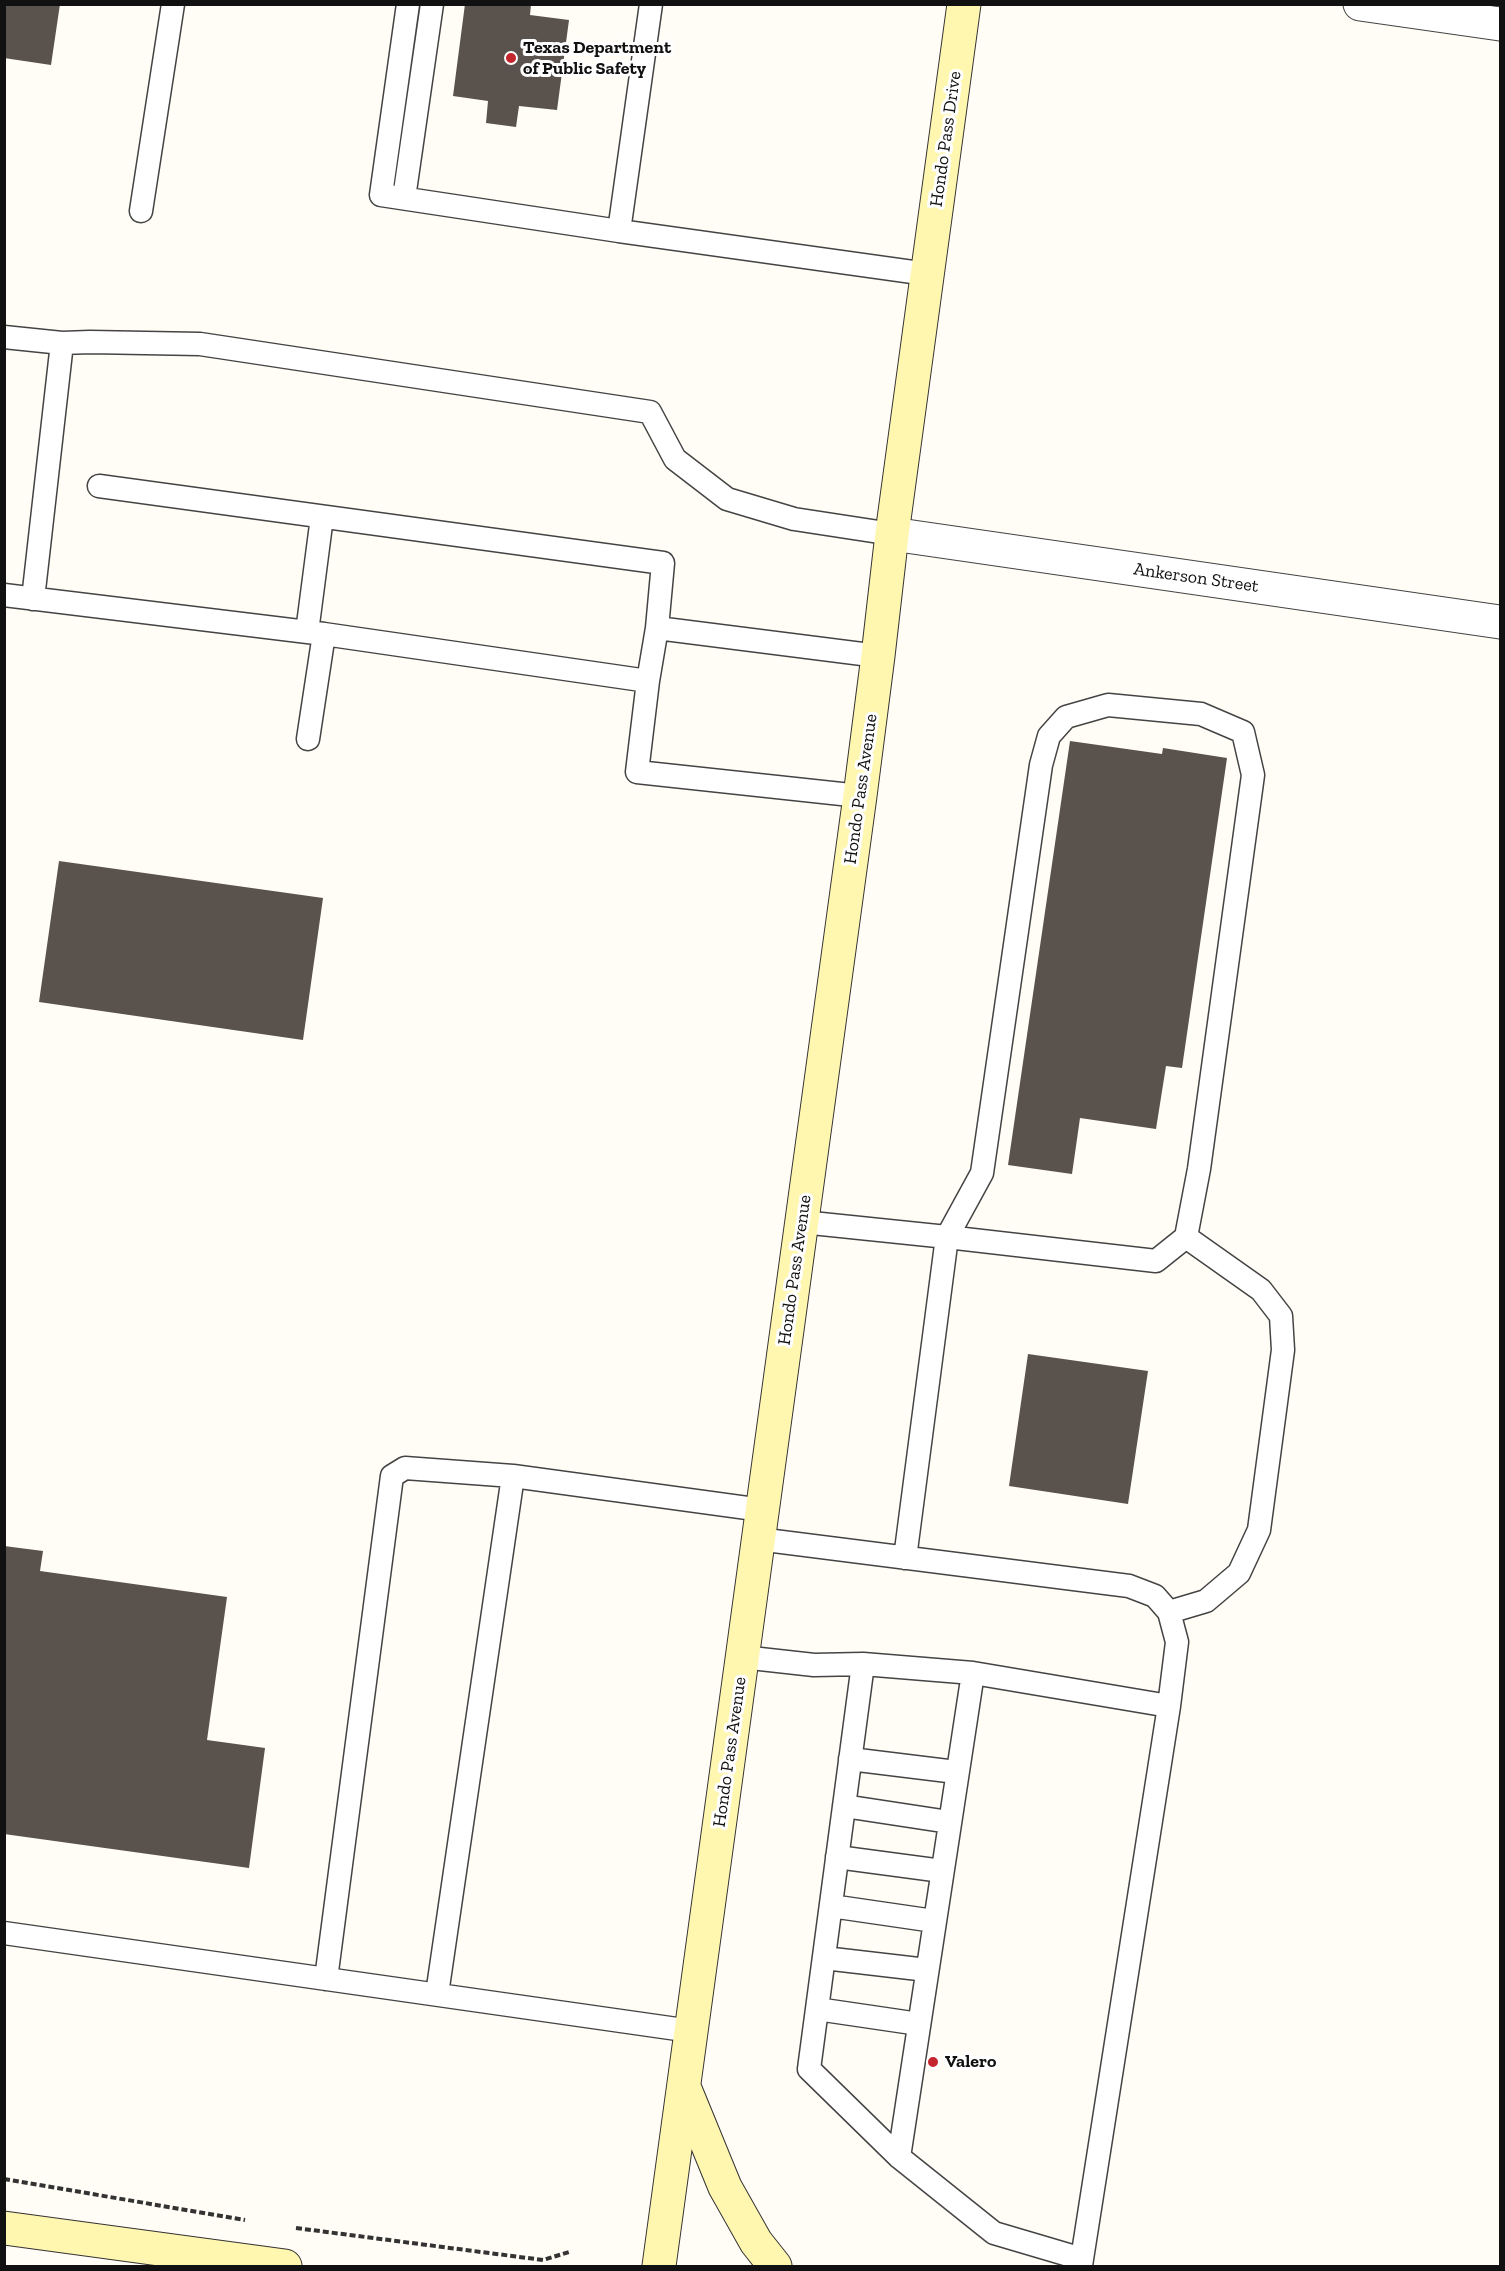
<!DOCTYPE html>
<style>
body{margin:0}
#map{position:relative;width:1505px;height:2271px;overflow:hidden;background:#fffdf5;font-family:"Zilla Slab",serif}
canvas{display:block}
.frame{position:absolute;inset:0;border:6px solid #111;pointer-events:none}
</style>
<div id="map">
<canvas width="1505" height="2271"></canvas>
<div class="frame"></div>
</div>
<script>
const ctx = document.querySelector('canvas').getContext('2d');
ctx.lineJoin = 'round';
function fillPath(path, color) { ctx.fillStyle = color; ctx.fill(path, 'evenodd'); }
const poly = rows => new Path2D(rows.map(r => 'M' + r).join(''));
function trace(path, color, width, dash) { ctx.strokeStyle = color; ctx.lineWidth = width; ctx.lineCap = dash ? 'butt' : 'round'; ctx.setLineDash(dash || []); ctx.stroke(path); }
function drawText(font, color, halo, rows, align = 'center') {
  ctx.font = font + ' "Zilla Slab",serif'; ctx.lineWidth = 6; ctx.setLineDash([]); ctx.textBaseline = 'middle'; ctx.strokeStyle = halo; ctx.fillStyle = color; for (const [text, x, y, turn = 0] of rows) {
    ctx.save(); ctx.translate(x, y); ctx.rotate((+turn || 0) * Math.PI / 180); ctx.textAlign = isNaN(turn) ? turn : align; if (halo) ctx.strokeText(text, 0, 0); ctx.fillText(text, 0, 0); ctx.restore();
  }
}
const building = poly([
 [4,4,60,4,51,65,4,58],
 [465,4,531,4,530,15,569,20,557,110,519,106,516,127,486,123,488,101,453,96],
 [1070,741,1162,754,1163,748,1227,758,1182,1068,1166,1066,1156,1129,1080,1118,1072,1174,1008,1165],
 [59,861,323,898,303,1040,39,1002],
 [1028,1354,1148,1371,1128,1504,1009,1486],
 [4,1546,43,1551,40,1571,227,1597,207,1740,265,1748,249,1868,4,1834]
]);
const path = poly([
 [4,2179,245,2220],
 [296,2228,543,2260,569,2252]
]);
const service = poly([
 [408,4,381,195,619,231],
 [651,4,619,231,927,274],
 [404,198,432,4],
 [141,211,173,4],
 [4,337,62,343,90,342,200,344,650,412,675,459,727,499,794,519,892,534],
 [99,486,663,563,657,628],
 [4,595,324,634,648,681],
 [33,599,62,343],
 [307,632,322,517],
 [308,739,324,634],
 [860,796,637,772,648,681,657,628,878,656],
 [802,1222,947,1237,1156,1261,1186,1237,1199,1169,1253,775,1243,732,1201,714,1108,705,1066,717,1049,736,1041,765,982,1173,947,1237,905,1558],
 [758,1539,1129,1586,1155,1596,1169,1612,1177,1642,1169,1706,1082,2259],
 [1169,1612,1206,1601,1239,1573,1259,1530,1283,1350,1281,1316,1261,1290,1186,1237],
 [742,1657,814,1665,863,1664],
 [850,1759,956,1772],
 [844,1806,949,1822],
 [837,1857,942,1871],
 [831,1906,934,1921],
 [4,1933,691,2031],
 [824,1958,927,1970],
 [326,1979,392,1476,405,1468,513,1476,762,1510],
 [437,1994,513,1476],
 [817,2009,919,2024],
 [899,2157,973,1673],
 [1081,2266,1082,2259,994,2233,899,2157,809,2069,863,1664,973,1673,1169,1706]
]);
const minor = poly([
 [1360,4,1500,24],
 [892,534,1500,622]
]);
const secondary = poly([
 [684,2087,725,2187,756,2242,775,2266],
 [4,2228,285,2266],
 [659,2266,860,796,878,656,892,534,964,4]
]);
const markers = [
 [511,58,6,"#c4262e"],
 [933,2062,6,"#c4262e"]
];
const poiNames = [
 ["Texas Department",523,48],
 ["of Public Safety",523,69],
 ["Valero",945,2062]
];
const streetNames = [
 ["Hondo Pass Drive",946,139,-82],
 ["Ankerson Street",1196,578,8],
 ["Hondo Pass Avenue",861,789,-82],
 ["Hondo Pass Avenue",795,1270,-82],
 ["Hondo Pass Avenue",730,1752,-82]
];
fillPath(building, '#5a524d');
trace(service, '#444', 25);
trace(minor, '#444', 35);
trace(secondary, '#333', 35);
trace(path, '#333', 4, [6, 3]);
trace(service, '#fff', 22);
trace(minor, '#fff', 33);
trace(secondary, '#fff6b0', 33);
for (const [x, y, r, color] of markers) { const dot = new Path2D(); dot.arc(x, y, r, 0, 2 * Math.PI); ctx.fillStyle = color; ctx.fill(dot); trace(dot, '#fff', 2); }
drawText('bold 18px', '#111', '#fff', poiNames, 'left');
drawText('18px', '#111', '#fff', streetNames);
</script>
